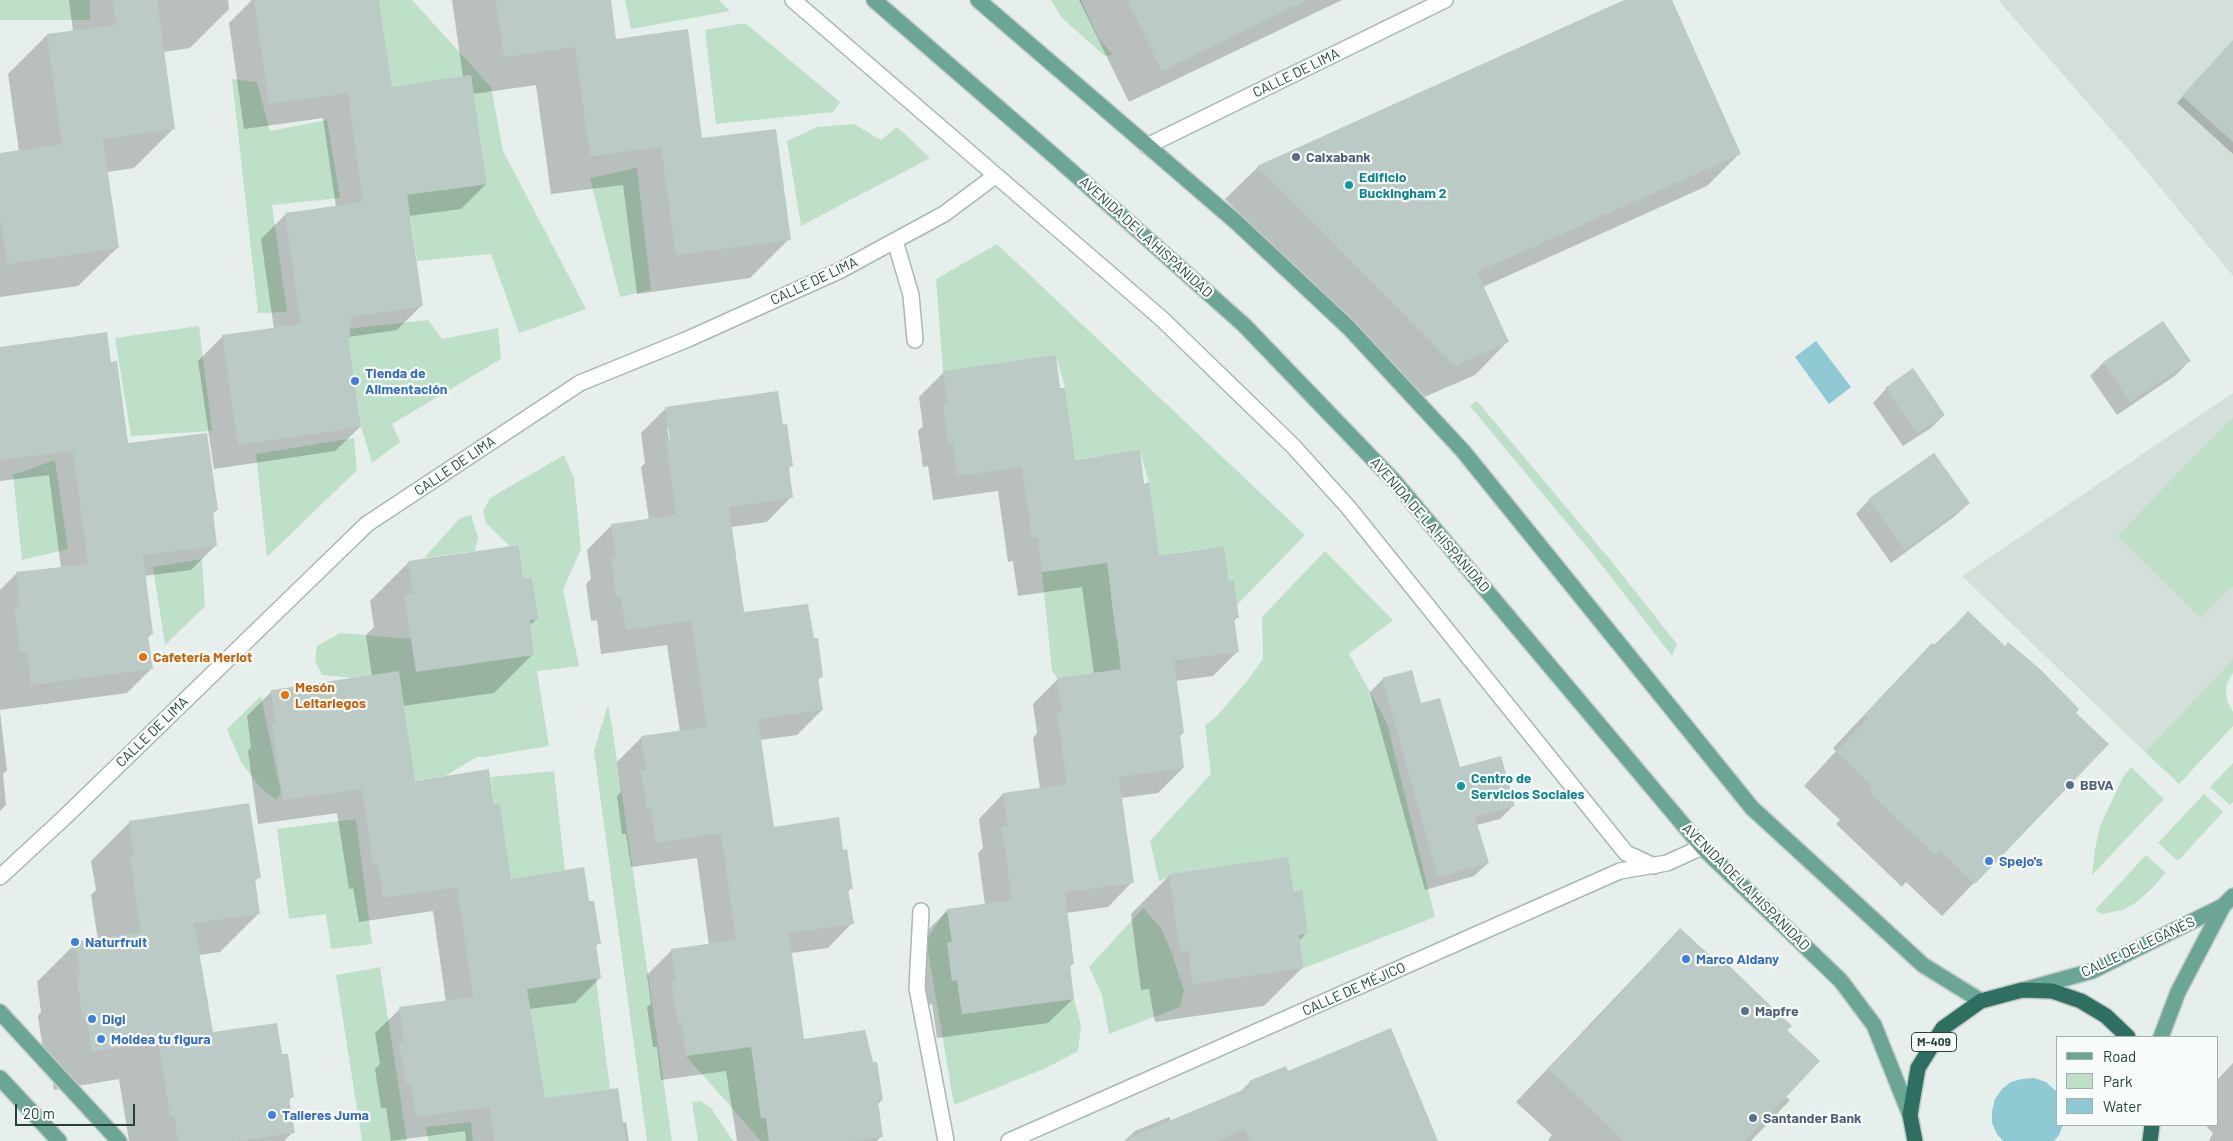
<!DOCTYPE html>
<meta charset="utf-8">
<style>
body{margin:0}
#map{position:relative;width:2233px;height:1141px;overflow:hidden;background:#e6efeb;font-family:Barlow,sans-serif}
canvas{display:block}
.legend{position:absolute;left:2056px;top:1036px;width:162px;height:90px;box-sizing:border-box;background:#f7fbf9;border:1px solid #a3b1ad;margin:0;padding:6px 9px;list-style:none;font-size:15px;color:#24423a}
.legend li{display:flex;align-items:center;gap:10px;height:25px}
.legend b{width:25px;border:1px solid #a3b1ad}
.scale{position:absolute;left:15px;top:1104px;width:120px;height:22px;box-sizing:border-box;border:2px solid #24423a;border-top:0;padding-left:6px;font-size:15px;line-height:18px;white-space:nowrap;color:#24423a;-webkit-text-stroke:4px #f7fbf9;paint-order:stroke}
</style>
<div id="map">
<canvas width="2233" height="1141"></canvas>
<ul class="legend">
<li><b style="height:6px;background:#6aa596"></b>Road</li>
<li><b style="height:14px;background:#bfe0c8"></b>Park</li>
<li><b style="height:14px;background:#8ec9d4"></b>Water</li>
</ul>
<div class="scale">20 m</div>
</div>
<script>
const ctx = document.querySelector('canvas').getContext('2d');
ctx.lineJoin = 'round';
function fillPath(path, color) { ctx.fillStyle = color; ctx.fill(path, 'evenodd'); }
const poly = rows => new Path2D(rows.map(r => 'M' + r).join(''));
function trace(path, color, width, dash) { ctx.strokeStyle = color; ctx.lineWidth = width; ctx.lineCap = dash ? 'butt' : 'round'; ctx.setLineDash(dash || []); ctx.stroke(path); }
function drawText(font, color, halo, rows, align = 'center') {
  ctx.font = font + ' Barlow,sans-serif'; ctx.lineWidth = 4.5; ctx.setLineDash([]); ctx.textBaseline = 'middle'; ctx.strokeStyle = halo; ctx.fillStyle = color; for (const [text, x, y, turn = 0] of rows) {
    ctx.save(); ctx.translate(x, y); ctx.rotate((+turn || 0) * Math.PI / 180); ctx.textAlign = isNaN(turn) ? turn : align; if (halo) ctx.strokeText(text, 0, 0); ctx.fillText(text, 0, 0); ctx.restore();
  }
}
const built = poly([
 [1998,0,2233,0,2233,276,2134,156],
 [2233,393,2233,660,2145,752,1962,576]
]);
const green = poly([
 [0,0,90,0,90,20,0,20],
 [379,0,412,0,491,87,503,151,586,309,519,333,491,254,417,261,404,172,441,167,444,190,487,184,471,75,392,88],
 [625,0,719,0,730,11,631,29],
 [1051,0,1081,0,1099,39,1113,55,1105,56,1062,18],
 [745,23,840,102,833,112,716,124,705,30],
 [232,79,257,82,270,131,327,120,340,198,272,205,287,312,258,313],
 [854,124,881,140,897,127,930,158,801,226,787,141,817,127],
 [637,168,651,290,620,297,590,178],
 [997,244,1305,535,1237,605,1234,580,1229,581,1224,546,1182,552,1157,571,1149,483,1140,451,1070,460,1070,426,1065,388,1056,356,943,371,936,279],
 [428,320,442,339,498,328,501,359,392,424,400,442,372,463,361,427,347,329],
 [199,326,212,431,131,436,115,338],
 [1477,401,1608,557,1677,644,1672,656,1600,563,1470,406],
 [2233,417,2233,586,2201,618,2117,536],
 [354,438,357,470,267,557,256,454],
 [564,455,574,478,581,549,563,590,579,666,537,671,549,746,483,757,477,757,445,776,411,781,410,747,404,705,395,672,354,678,322,675,315,661,317,646,340,633,411,639,420,638,490,661,534,654,530,620,539,618,532,577,523,578,519,545,510,546,499,536,486,523,483,511,490,498],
 [55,460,68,549,22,560,13,475],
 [471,515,478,537,475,551,424,558,460,518],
 [1110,548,1111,597,1116,634,1129,683,1102,687,1100,672,1057,678,1052,671,1042,572,1085,566],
 [1325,551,1393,620,1349,654,1387,723,1435,917,1304,968,1299,935,1302,890,1294,891,1288,858,1178,873,1159,881,1150,841,1211,774,1205,725,1216,717,1248,680,1263,659,1262,617],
 [202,559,205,606,165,645,153,567],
 [2233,659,2233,673,2227,683,2226,691,2227,701,2233,712,2233,726,2179,784,2145,752],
 [261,696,281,793,276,800,260,787,241,762,227,729],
 [608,705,612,726,672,1141,647,1141,594,751],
 [2233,763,2233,802,2230,805,2210,787],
 [2131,767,2164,799,2092,875,2095,849,2100,826,2123,777],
 [554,771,565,870,541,874,543,889,508,894,506,845,500,804,494,804,491,777],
 [2204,794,2223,812,2178,861,2158,843],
 [356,819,372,944,331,949,326,914,289,919,277,829],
 [2146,855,2166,873,2154,886,2137,902,2123,910,2101,914,2095,910],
 [1143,908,1161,928,1172,954,1184,990,1180,1007,1109,1034,1102,995,1089,967],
 [947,909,952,942,947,943,952,980,957,980,962,1014,1074,999,1081,1025,1078,1051,1046,1068,954,1105,926,940],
 [380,967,407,1141,362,1141,336,975],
 [520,976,557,984,596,979,610,1089,573,1094,540,1113],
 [753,1030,756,1079,761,1118,766,1118,769,1141,761,1141,686,1056],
 [700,1101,711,1108,733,1141,698,1141,692,1102],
 [471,1122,473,1141,428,1141,426,1127]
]);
const water = poly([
 [1816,341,1851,387,1829,404,1795,357],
 [2034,1078,2046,1082,2057,1092,2057,1125,2063,1125,2059,1135,2054,1141,2003,1141,1997,1134,1992,1123,1992,1111,1995,1099,2002,1089,2011,1082,2022,1079]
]);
const shadow = poly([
 [69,0,228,0,229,9,190,48,163,52,173,129,134,168,107,172,117,248,78,286,0,297,0,154,19,151,8,74,47,35,73,31],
 [252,0,378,0,391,88,463,77,452,0,610,0,615,41,789,239,750,278,637,294,623,185,551,194,536,85,473,94,486,184,461,209,409,216,422,305,397,330,348,337,360,427,335,451,214,469,198,361,223,336,274,329,261,239,286,214,336,207,323,118,244,129,229,23],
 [1079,0,1342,0,1129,102],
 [1627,0,1670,0,1740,153,1707,186,1483,287,1507,342,1475,375,1422,398,1225,199,1258,167],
 [2233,41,2233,154,2177,103],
 [2163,323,2189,361,2176,375,2117,415,2090,376,2103,363],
 [0,348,110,363,126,445,217,510,212,514,216,545,191,570,144,576,152,634,147,638,152,668,127,693,0,710,0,590,16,574,61,568,49,475,0,481],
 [1912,370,1944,415,1931,428,1903,446,1873,403,1886,389],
 [944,372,1059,390,1074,461,1143,485,1158,557,1228,582,1238,617,1233,622,1238,651,1213,676,1175,681,1183,733,1179,737,1183,768,1158,793,1121,798,1132,882,1108,907,1066,913,1073,964,1069,968,1073,999,1048,1023,937,1038,932,1004,928,1005,923,969,927,964,923,935,948,910,985,905,978,853,983,848,979,819,1003,794,1040,789,1033,738,1037,733,1033,704,1058,679,1094,674,1082,587,1018,596,1013,561,1008,562,998,491,933,500,928,466,923,467,918,431,923,426,919,397],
 [666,408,782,426,792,465,788,469,791,497,767,522,731,527,743,614,822,676,818,680,822,710,797,735,760,740,773,828,842,852,851,888,848,892,852,923,828,948,791,953,802,1041,882,1100,877,1105,881,1136,877,1141,737,1141,726,1071,661,1080,657,1047,653,1047,647,1007,651,1004,647,975,672,950,709,945,697,858,631,867,626,834,622,834,617,796,621,792,617,762,642,737,680,732,667,645,601,654,597,620,591,621,586,584,591,579,587,550,612,525,649,520,641,467,645,463,641,433],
 [667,427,669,427,672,447,670,447],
 [1934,454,1969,503,1955,516,1891,563,1856,514,1869,500],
 [409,562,522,580,537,618,529,627,533,654,494,693,403,706,414,782,493,806,510,880,588,903,599,943,595,947,600,978,575,1003,529,1009,543,1100,622,1123,626,1122,629,1141,466,1141,465,1131,391,1141,386,1108,381,1108,375,1069,380,1064,375,1033,400,1009,446,1002,433,911,359,922,353,888,349,889,337,813,258,824,248,751,251,747,247,716,272,691,372,677,366,635,374,627,370,601],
 [1968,613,2107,745,1942,916,1906,882,1902,887,1836,824,1840,820,1804,786,1836,751,1833,748,1900,677],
 [1383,679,1420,705,1459,769,1514,805,1500,819,1477,825,1488,863,1474,876,1425,890,1370,692],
 [0,712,7,770,3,774,6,805,0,811],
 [130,822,259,877,254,882,259,913,220,952,199,955,212,1034,281,1056,293,1096,288,1101,293,1132,284,1141,129,1141,119,1079,54,1090,49,1057,44,1057,38,1016,41,1012,37,982,76,943,98,940,91,895,96,890,91,861],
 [1170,875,1292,893,1306,933,1299,941,1303,967,1264,1006,1155,1022,1149,989,1141,990,1131,914],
 [1680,929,1786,1030,1786,1097,1790,1100,1751,1141,1550,1141,1548,1140,1552,1135,1516,1102],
 [2233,1063,2233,1141,2209,1141,2213,1133,2205,1125,2217,1125,2217,1080],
 [1287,1073,1433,1141,1124,1141,1135,1131,1169,1117,1171,1121,1239,1093,1250,1082]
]);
const building = poly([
 [113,0,157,0,175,129,103,139,119,248,7,264,0,215,0,153,62,144,47,34,116,25],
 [254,0,379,0,392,87,471,75,487,184,407,195,423,306,351,317,349,344,361,427,238,445,222,335,301,324,285,213,363,202,348,93,269,104],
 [496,0,611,0,616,39,688,29,702,138,776,129,791,240,676,255,661,147,590,156,575,47,504,57],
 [1127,0,1307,0,1162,71],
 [1624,0,1672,0,1741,154,1477,272,1509,342,1455,366,1257,166],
 [2233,40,2233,142,2182,96],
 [2163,321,2191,361,2130,402,2103,362],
 [107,332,111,362,117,361,128,443,207,433,218,510,213,511,217,546,143,555,153,634,148,635,153,669,31,685,27,652,20,652,14,606,20,606,16,572,88,564,73,451,0,460,0,347],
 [1056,355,1060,388,1065,388,1075,460,1140,450,1144,484,1149,482,1159,556,1224,546,1229,581,1234,580,1239,618,1234,618,1239,652,1174,660,1184,733,1180,734,1184,768,1119,777,1134,883,1065,892,1074,964,1070,965,1074,999,962,1014,957,980,952,981,947,943,952,942,947,909,1012,900,1002,827,1008,826,1003,793,1067,784,1057,712,1062,711,1057,678,1121,669,1107,563,1042,572,1038,537,1032,538,1022,467,957,476,953,442,948,443,943,405,948,404,943,371],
 [1913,368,1945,415,1917,433,1885,388],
 [778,391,783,425,787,424,793,466,789,467,793,498,729,507,744,612,808,604,814,638,818,638,823,677,818,678,823,710,758,719,774,827,839,817,843,850,847,849,853,889,848,889,854,924,789,933,804,1039,865,1030,873,1062,877,1062,883,1100,878,1101,883,1137,853,1141,769,1141,766,1118,761,1118,751,1047,686,1056,682,1022,678,1023,671,981,676,981,671,949,736,940,721,833,656,843,651,809,647,810,641,770,646,770,641,736,707,727,691,621,626,630,621,596,616,596,611,558,616,557,611,524,676,515,666,441,670,441,665,407],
 [1934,453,1970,503,1905,550,1868,499],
 [519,545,523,578,532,577,539,619,530,620,534,655,416,672,404,595,413,593,408,561],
 [1968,611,2005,646,2008,642,2041,670,2079,709,2076,713,2109,744,1975,884,1940,851,1935,855,1868,791,1872,786,1836,752,1868,718,1864,715,1932,643,1936,646],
 [1412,670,1421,703,1440,698,1460,767,1501,756,1515,806,1475,817,1489,863,1438,877,1382,678],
 [399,671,415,781,489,769,494,804,500,804,511,879,584,867,589,901,594,901,601,944,596,944,601,978,527,989,545,1098,618,1088,626,1141,494,1141,490,1107,416,1117,411,1083,406,1084,399,1043,404,1041,399,1007,473,997,457,887,383,898,378,864,373,865,362,789,283,800,272,725,276,724,271,690],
 [249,803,261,878,255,879,260,914,194,923,213,1032,277,1023,282,1054,288,1054,294,1097,289,1098,295,1133,236,1141,178,1141,174,1115,170,1116,158,1041,92,1052,87,1019,83,1019,76,975,80,975,75,942,141,932,130,855,134,854,129,821],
 [1288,857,1294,891,1302,890,1308,934,1299,935,1304,968,1193,984,1188,951,1180,952,1169,874],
 [1680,928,1717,962,1721,958,1792,1026,1787,1030,1820,1061,1745,1141,1624,1141,1548,1068,1595,1021],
 [1391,1028,1438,1141,1250,1141,1245,1129,1216,1141,1122,1141,1252,1086,1249,1081,1286,1066,1288,1071]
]);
const minor = poly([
 [793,0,1162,319,1293,446,1348,507,1626,853,1654,866],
 [1147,146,1445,0],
 [895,241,911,295,915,340],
 [0,877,66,816,367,524,580,383,688,339,839,271,944,214,995,176],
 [921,911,917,988,946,1141],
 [1009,1141,1620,871,1667,863,1702,847]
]);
const major = poly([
 [874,0,1060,161,1244,325,1395,482,1702,847,1841,981,1874,1025,1910,1115],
 [978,0,1235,221,1349,328,1463,451,1752,808,1923,965,1981,1001],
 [2027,989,2092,971,2223,906],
 [0,1012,119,1141],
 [2161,1037,2178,992,2223,906,2233,896],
 [0,1078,59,1141]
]);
const highway = poly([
 [1915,1141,1910,1115,1918,1068,1943,1028,1981,1001,2022,990,2052,991,2081,1001,2106,1016,2128,1037],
 [2150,1141,2152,1125]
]);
const markers = [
 [1296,157,5,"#5c6f8a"],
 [1349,185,5,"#0f9aa8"],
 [355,381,5,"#3f7fe0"],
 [143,657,5,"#e8710a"],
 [285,695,5,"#e8710a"],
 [2070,785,5,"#5c6f8a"],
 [1461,786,5,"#0f9aa8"],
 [1989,861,5,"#3f7fe0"],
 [75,942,5,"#3f7fe0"],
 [1686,959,5,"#3f7fe0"],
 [1745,1011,5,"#5c6f8a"],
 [92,1019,5,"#3f7fe0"],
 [101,1039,5,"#3f7fe0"],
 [272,1115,5,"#3f7fe0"],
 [1753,1118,5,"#5c6f8a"]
];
const shields = [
 [1934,1042,45]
];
const shieldNames = [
 ["M-409",1934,1042]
];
const streetNames = [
 ["CALLE DE LIMA",1296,73,-26],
 ["AVENIDA DE LA HISPANIDAD",1146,237,42],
 ["CALLE DE LIMA",814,281,-25],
 ["CALLE DE LIMA",455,466,-34],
 ["AVENIDA DE LA HISPANIDAD",1430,525,49],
 ["CALLE DE LIMA",152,732,-44],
 ["AVENIDA DE LA HISPANIDAD",1746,887,45],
 ["CALLE DE LEGANÉS",2138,947,-25],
 ["CALLE DE MÉJICO",1354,989,-24]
];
const serviceNames = [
 ["Caixabank",1306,157],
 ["BBVA",2080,785],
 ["Mapfre",1755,1011],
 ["Santander Bank",1763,1118]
];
const cultureNames = [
 ["Edificio",1359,177],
 ["Buckingham 2",1359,193],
 ["Centro de",1471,778],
 ["Servicios Sociales",1471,794]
];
const shopNames = [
 ["Tienda de",365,373],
 ["Alimentación",365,389],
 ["Spejo's",1999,861],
 ["Naturfruit",85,942],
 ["Marco Aldany",1696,959],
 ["Digi",102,1019],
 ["Moldea tu figura",111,1039],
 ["Talleres Juma",282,1115]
];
const foodNames = [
 ["Cafetería Merlot",153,657],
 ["Mesón",295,687],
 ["Leitariegos",295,703]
];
fillPath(built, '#d4dfda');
fillPath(green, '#bfe0c8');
fillPath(water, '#8ec9d4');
fillPath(shadow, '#0003');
fillPath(building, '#bbcac4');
trace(minor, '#a8b8b2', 18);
trace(major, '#c2cac8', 18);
trace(highway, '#c2cac8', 18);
trace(minor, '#fff', 15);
trace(major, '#6aa596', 15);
trace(highway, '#2f6f62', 15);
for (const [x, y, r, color] of markers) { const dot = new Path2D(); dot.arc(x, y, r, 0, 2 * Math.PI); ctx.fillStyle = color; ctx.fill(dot); trace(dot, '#f7fbf9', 2); }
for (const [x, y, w] of shields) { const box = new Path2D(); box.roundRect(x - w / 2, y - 9.5, w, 19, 4); ctx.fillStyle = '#f7fbf9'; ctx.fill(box); trace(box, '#24423a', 1); }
drawText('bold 12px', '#24423a', null, shieldNames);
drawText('14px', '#24423a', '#f7fbf9', streetNames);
drawText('bold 14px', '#4e5e75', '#f7fbf9', serviceNames, 'left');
drawText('bold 14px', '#0d838f', '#f7fbf9', cultureNames, 'left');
drawText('bold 14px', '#366cbe', '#f7fbf9', shopNames, 'left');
drawText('bold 14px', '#c56008', '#f7fbf9', foodNames, 'left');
</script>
